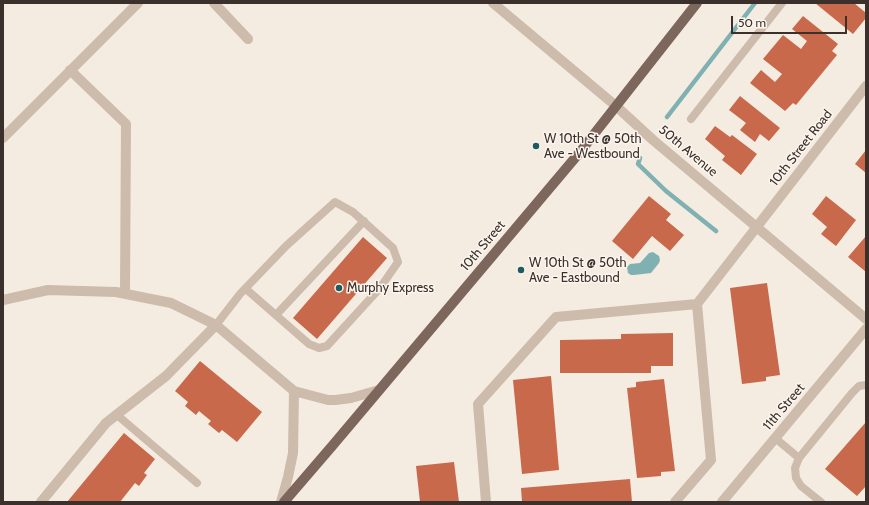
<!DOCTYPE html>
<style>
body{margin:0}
#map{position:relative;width:869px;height:505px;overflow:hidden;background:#f4ebe1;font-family:Cabin,sans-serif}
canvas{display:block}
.frame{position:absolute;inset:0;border:4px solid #3b302b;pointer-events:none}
.scale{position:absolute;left:731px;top:16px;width:116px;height:18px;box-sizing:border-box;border:2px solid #3b302b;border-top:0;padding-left:5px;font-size:12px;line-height:14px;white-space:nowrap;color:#3b302b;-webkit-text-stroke:3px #fbf5ee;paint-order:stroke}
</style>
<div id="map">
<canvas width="869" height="505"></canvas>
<div class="frame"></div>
<div class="scale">50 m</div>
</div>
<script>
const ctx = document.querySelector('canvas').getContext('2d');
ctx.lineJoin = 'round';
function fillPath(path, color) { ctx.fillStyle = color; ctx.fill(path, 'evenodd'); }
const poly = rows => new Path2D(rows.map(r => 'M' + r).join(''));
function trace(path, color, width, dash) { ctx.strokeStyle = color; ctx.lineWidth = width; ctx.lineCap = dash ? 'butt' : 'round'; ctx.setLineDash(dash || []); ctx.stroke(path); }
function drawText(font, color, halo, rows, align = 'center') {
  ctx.font = font + ' Cabin,sans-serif'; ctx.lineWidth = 3; ctx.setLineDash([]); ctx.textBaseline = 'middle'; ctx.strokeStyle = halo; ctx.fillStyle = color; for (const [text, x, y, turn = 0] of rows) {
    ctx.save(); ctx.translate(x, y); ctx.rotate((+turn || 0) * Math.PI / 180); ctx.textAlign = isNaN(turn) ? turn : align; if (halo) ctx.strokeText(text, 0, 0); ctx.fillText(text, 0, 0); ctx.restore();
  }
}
const water = poly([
 [653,252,659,256,660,260,659,263,651,273,634,275,631,275,628,273,627,267,630,264,640,263,649,253]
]);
const stream = poly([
 [667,117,755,3],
 [640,158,638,164,666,191,716,231]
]);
const building = poly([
 [815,3,854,3,866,13,866,18,853,34],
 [803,16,838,44,832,51,837,55,796,105,793,103,785,111,750,83,761,70,775,82,782,74,763,59,783,35,801,49,807,41,792,29],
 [740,96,780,128,769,141,760,134,755,142,740,130,746,123,729,110],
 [715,126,730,137,732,135,757,154,741,175,722,160,725,156,705,139],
 [866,150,866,173,855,164],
 [649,196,671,214,666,220,684,235,670,251,652,236,633,259,612,241],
 [826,196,856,220,836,246,821,234,827,227,812,214],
 [866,236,866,272,848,257],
 [363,237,387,258,317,339,293,318],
 [767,283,780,375,766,377,766,381,742,384,730,288],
 [673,333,673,366,651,366,651,373,560,373,560,340,621,339,621,334],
 [200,361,262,412,237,442,222,430,219,433,208,424,211,421,199,411,196,415,185,406,188,402,175,391],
 [551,376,559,470,522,474,513,380],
 [664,379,675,471,661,472,661,476,637,478,627,388,636,387,636,382],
 [866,422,866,486,857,496,825,469],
 [124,433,155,459,144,473,147,475,139,486,135,483,120,502,67,502],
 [454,462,459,502,420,502,416,466],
 [630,479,632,502,522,502,521,488]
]);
const lane = poly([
 [691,119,782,3],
 [276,315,364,221],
 [216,325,240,294,286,246,335,202,353,212,393,248,398,262,380,288,327,346,319,348,309,344,246,289],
 [117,415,197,483],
 [775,438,799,458,852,393,859,386,866,385],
 [799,458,795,468,796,478,801,486,821,502]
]);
const street = poly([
 [214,3,248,39],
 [493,3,616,106,653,140,866,319],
 [70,70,126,124,125,294],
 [3,138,138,3],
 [3,300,48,290,116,292,171,303,216,325,294,391,328,400,335,400,351,398,379,390],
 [41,502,106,423,166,376,216,325],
 [281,502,288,477,293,453,294,391],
 [486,502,478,404,556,317,697,304],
 [675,502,711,460,697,304,866,86],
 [722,502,866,329]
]);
const primary = poly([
 [284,502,333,445,580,152,697,3]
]);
const markers = [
 [536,146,4,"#1f5a5e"],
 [521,270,4,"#1f5a5e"],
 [339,288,4,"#1f5a5e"]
];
const poiNames = [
 ["W 10th St @ 50th",544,139],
 ["Ave - Westbound",544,154],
 ["W 10th St @ 50th",529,263],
 ["Ave - Eastbound",529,278],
 ["Murphy Express",347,288]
];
const streetNames = [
 ["10th Street Road",801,148,-52],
 ["50th Avenue",688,151,40],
 ["10th Street",483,246,-50],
 ["11th Street",784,407,-50]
];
fillPath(water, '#7fb0b2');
trace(stream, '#7fb0b2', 4.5);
fillPath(building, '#c8694b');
trace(lane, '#cdbbac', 8);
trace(street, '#cdbbac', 10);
trace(primary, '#7d675c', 10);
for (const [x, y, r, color] of markers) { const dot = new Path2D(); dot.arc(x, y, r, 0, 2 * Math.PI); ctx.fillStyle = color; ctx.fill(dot); trace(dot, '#fbf5ee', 1.5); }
drawText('13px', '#3b302b', '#fbf5ee', poiNames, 'left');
drawText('13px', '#3b302b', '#fbf5ee', streetNames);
</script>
